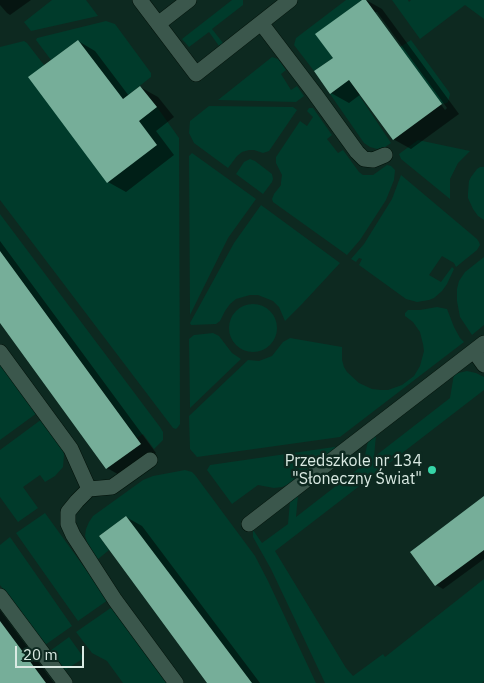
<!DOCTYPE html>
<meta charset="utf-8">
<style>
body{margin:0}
#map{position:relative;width:484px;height:683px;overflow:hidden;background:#0d2920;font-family:"IBM Plex Sans",sans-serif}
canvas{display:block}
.scale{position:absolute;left:15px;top:646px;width:69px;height:22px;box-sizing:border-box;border:2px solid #daeae3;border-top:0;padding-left:6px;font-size:15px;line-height:18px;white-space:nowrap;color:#daeae3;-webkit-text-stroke:4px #0d2920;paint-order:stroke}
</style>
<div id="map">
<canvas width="484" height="683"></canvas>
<div class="scale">20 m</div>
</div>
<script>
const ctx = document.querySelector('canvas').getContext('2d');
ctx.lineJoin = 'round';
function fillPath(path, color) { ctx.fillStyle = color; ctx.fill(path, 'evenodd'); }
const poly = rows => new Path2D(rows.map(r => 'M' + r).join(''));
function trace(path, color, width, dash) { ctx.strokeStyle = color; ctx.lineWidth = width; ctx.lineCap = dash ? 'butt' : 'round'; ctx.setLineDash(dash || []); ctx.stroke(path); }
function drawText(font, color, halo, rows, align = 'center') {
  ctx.font = font + ' "IBM Plex Sans",sans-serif'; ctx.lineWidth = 5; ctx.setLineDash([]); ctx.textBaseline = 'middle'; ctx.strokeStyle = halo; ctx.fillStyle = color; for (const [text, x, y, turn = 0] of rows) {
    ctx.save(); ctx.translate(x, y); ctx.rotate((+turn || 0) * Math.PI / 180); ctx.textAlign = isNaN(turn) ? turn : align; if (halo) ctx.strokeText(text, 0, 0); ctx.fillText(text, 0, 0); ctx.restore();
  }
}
const green = poly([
 [52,0,86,0,98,16,31,31,24,22],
 [232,0,243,0,243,5,212,29,223,43,219,46,209,32,189,47,182,39],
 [346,0,362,0,316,34,333,58,314,71,294,45,296,38],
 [392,0,408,0,409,2,411,0,484,0,484,19,465,5,420,39],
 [106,21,115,24,151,73,151,77,123,99,78,40,51,60,36,40,37,38],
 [411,40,449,92,450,94,448,102,445,104,444,103,442,104,400,47],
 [24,41,27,43,44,65,107,182,157,145,139,121,157,107,179,138,180,424,178,427,176,429,173,428,0,200,0,47],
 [272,57,278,59,286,70,281,74,291,90,297,86,304,96,296,102,218,100],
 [349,80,391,143,385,147,377,149,370,147,364,143,330,94],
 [209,106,293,107,297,110,269,151,263,153,254,150,249,150,242,152,237,156,228,168,194,143,189,133,190,121],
 [309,108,313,108,332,135,327,139,338,153,343,150,359,172,363,175,373,175,387,165,391,166,395,170,394,180,386,200,360,240,347,255,273,202,272,199,274,194,281,185,281,182,282,175,276,163,276,157,300,121,307,126,313,117,307,111],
 [418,140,470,151,458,163,450,179,450,199,401,159,399,154],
 [192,153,256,199,228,238,190,315,189,156],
 [250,159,255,161,272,174,273,179,272,182,263,194,236,174,244,162],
 [480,167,484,167,484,220,478,216,473,209,468,198,468,193,469,181,471,177,477,169],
 [401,175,477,239,479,242,480,245,477,250,456,267,454,263,442,256,429,275,441,282,452,267,454,269,447,284,442,291,434,298,429,300,417,302,406,299,359,265,362,259,359,258,356,262,351,259,364,244,392,199],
 [261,205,340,263,302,304,285,321,279,307,273,301,258,295,250,295,236,299,230,304,225,311,220,321,216,324,191,325,190,323,234,243],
 [0,214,160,427,163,432,163,440,154,449,143,434,137,438,0,251],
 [484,257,484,325,472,335,460,317,457,301,457,289,459,281,465,272],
 '229 328a24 24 0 1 1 48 0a24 24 0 1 1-48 0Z',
 [437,307,447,309,454,327,460,338,464,342,340,437,197,457,190,449,189,416,248,360,259,361,272,356,283,342,290,338,342,347,342,360,344,367,347,372,359,383,372,389,381,390,388,390,402,385,414,376,420,366,424,351,423,344,420,332,413,322,405,316,405,313,408,310,420,310],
 [213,333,219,336,232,353,241,359,190,408,189,339,194,335],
 [0,363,37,413,0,440],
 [467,371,476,373,484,377,484,390,275,551,346,668,353,676,383,654,385,657,484,579,484,681,482,683,325,683,271,569,253,537,253,530,262,543,288,524,290,501,298,495,296,517,363,465,368,441,376,435,374,457,450,398,454,374],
 [42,419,63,449,64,455,63,467,55,476,45,482,40,475,23,487,38,508,18,522,0,497,0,450],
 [341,446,290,484,282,487,274,488,258,485,232,504,207,470,210,465],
 [185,470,192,472,195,475,255,556,268,581,316,683,252,683,126,516,99,536,109,550,97,560,88,545,85,536,86,529,89,522,93,516,143,480,153,476],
 [45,513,108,600,78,621,16,533],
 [10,537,72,626,45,645,0,585,0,545],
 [112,607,168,683,123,683,107,661,92,653,76,632],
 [69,637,84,658,65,670,50,651]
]);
const shadow = poly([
 [0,0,31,0,10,15,7,13,0,5],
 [364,0,366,0,382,9,459,114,411,149,393,139,361,94,349,103,331,93],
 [374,12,377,12,447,108,445,110],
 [78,41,95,51,129,96,140,87,158,97,174,117,156,131,174,155,126,192,108,182],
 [0,241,156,453,123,477,107,468,0,321],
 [484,497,484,559,443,589,436,585,411,552],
 [126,517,142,526,260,683,208,683],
 [0,610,54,683,0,683]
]);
const building = poly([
 [362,0,366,0,442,104,393,140,349,80,330,94,314,71,333,58,315,34],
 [78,40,123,99,140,86,157,107,139,121,157,145,107,183,28,77],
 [0,251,141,444,106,469,0,323],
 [484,496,484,550,435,586,410,552],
 [126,516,252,683,207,683,99,536],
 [0,621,46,683,0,683]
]);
const street = poly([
 [140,0,196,74,290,0],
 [261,23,315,94,357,152,364,159,373,160,385,155],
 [158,24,189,0],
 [474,351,484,365],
 [0,352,71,449,89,489,77,501,68,512,68,524,73,535,115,600,176,683],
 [89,489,112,487,150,460],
 [249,524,484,343],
 [0,596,65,683]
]);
const markers = [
 [432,470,5,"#36d4a7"]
];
const poiNames = [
 ["Przedszkole nr 134",422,461],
 ["\"Słoneczny Świat\"",422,479]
];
fillPath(green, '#003b2b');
fillPath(shadow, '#0007');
fillPath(building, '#76ae99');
trace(street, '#001109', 16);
trace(street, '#3b574c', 15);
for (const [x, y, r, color] of markers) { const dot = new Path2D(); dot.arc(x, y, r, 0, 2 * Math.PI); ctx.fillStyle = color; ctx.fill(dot); trace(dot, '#0d2920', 2); }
drawText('16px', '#daeae3', '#0d2920', poiNames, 'right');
</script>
